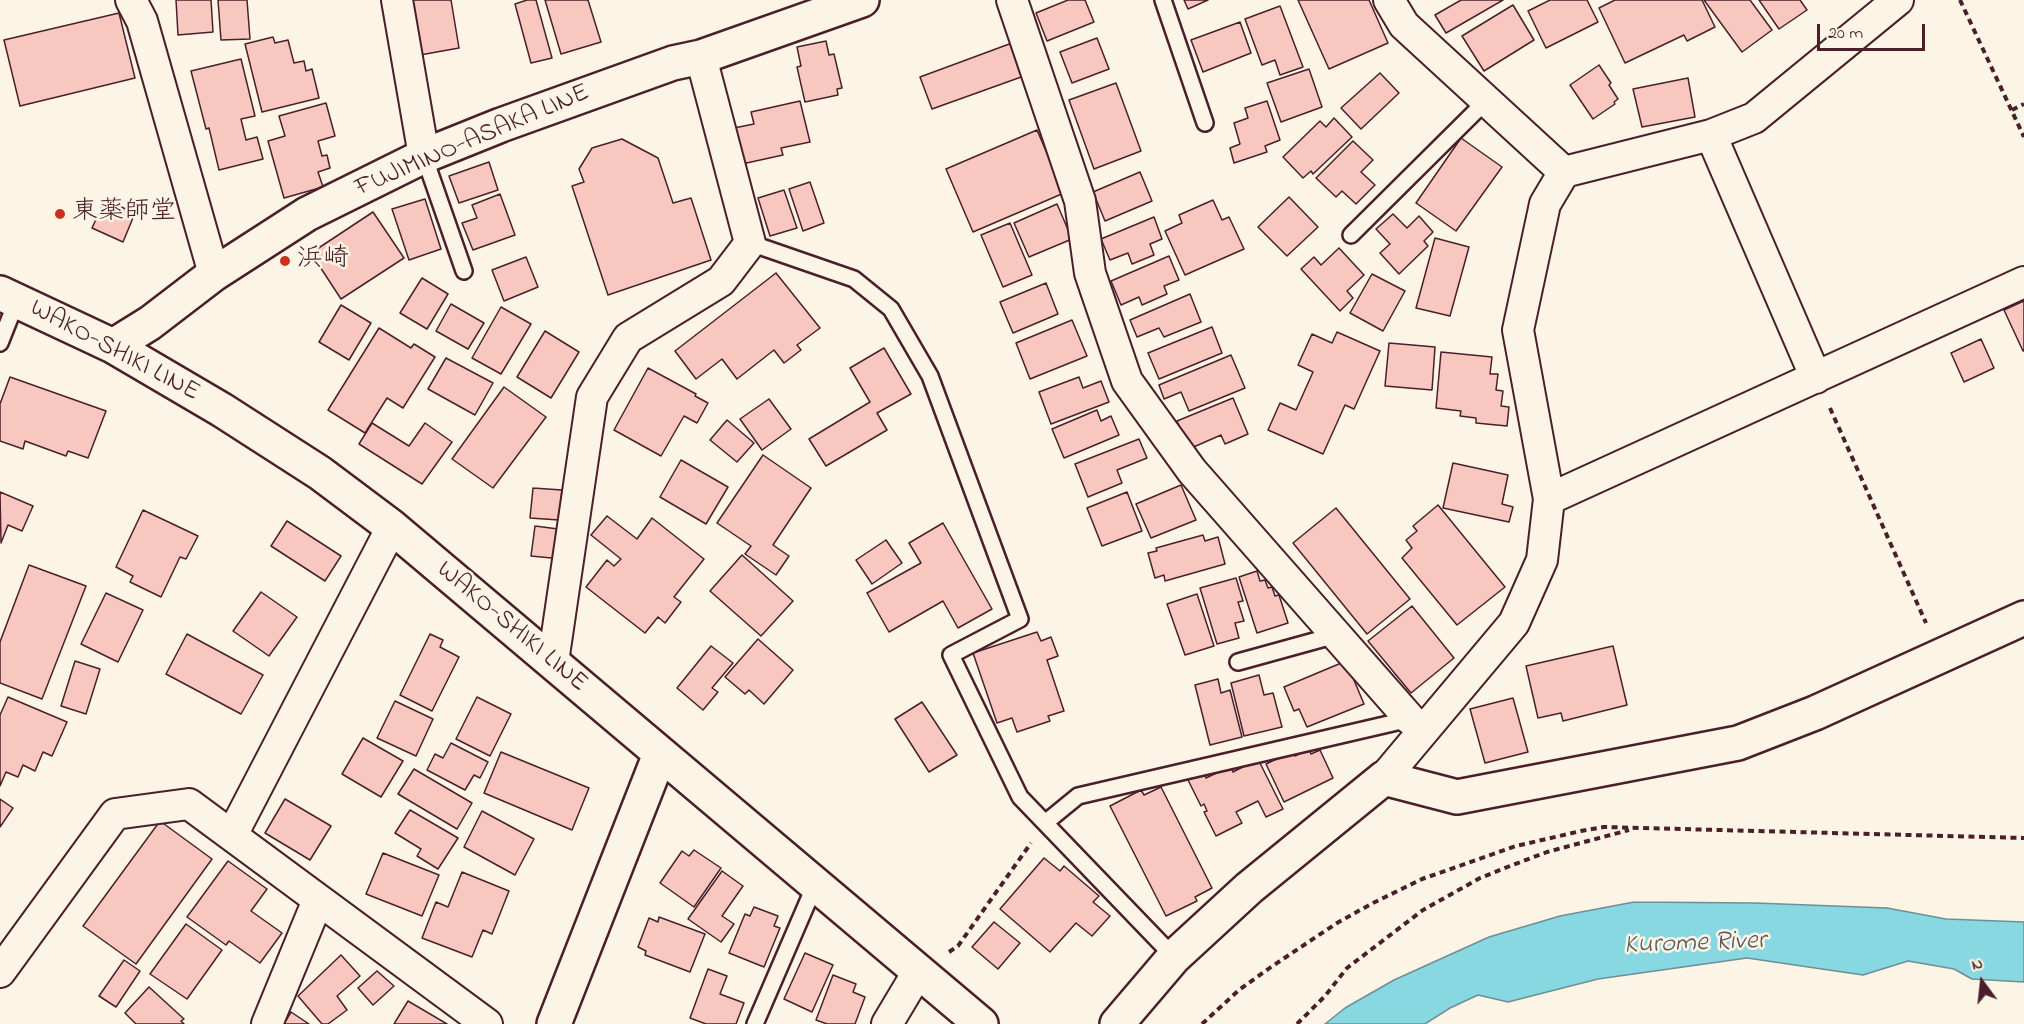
<!DOCTYPE html>
<meta charset="utf-8">
<style>
body{margin:0}
#map{position:relative;width:2024px;height:1024px;overflow:hidden;background:#fcf5e5;font-family:"Indie Flower",sans-serif}
canvas{display:block}
.north{position:absolute;left:1952px;top:952px;width:60px;height:60px;-webkit-text-stroke:4px #fcf5e5;paint-order:stroke;rotate:345deg;font-size:16px;font-weight:700;line-height:24px;text-align:center;color:#4a1f2b}
.north::after{content:'';display:block;margin:auto;width:21px;height:27px;background:#4a1f2b;clip-path:polygon(50% 0,100% 100%,50% 72%,0 100%)}
.scale{position:absolute;left:1817px;top:24px;width:108px;height:27px;box-sizing:border-box;border:3px solid #4a1f2b;border-top:0;padding-left:8px;font-size:18px;line-height:21px;white-space:nowrap;color:#4a1f2b;-webkit-text-stroke:4px #fcf5e5;paint-order:stroke}
</style>
<div id="map">
<canvas width="2024" height="1024"></canvas>
<div class="north">N</div>
<div class="scale">20 m</div>
</div>
<script>
const ctx = document.querySelector('canvas').getContext('2d');
ctx.lineJoin = 'round';
function fillPath(path, color) { ctx.fillStyle = color; ctx.fill(path, 'evenodd'); }
const poly = rows => new Path2D(rows.map(r => 'M' + r).join(''));
function trace(path, color, width, dash) { ctx.strokeStyle = color; ctx.lineWidth = width; ctx.lineCap = dash ? 'butt' : 'round'; ctx.setLineDash(dash || []); ctx.stroke(path); }
function drawText(font, color, halo, rows, align = 'center') {
  ctx.font = font + ' "Indie Flower","Klee One",sans-serif'; ctx.lineWidth = 5; ctx.setLineDash([]); ctx.textBaseline = 'middle'; ctx.strokeStyle = halo; ctx.fillStyle = color; for (const [text, x, y, turn = 0] of rows) {
    ctx.save(); ctx.translate(x, y); ctx.rotate((+turn || 0) * Math.PI / 180); ctx.textAlign = isNaN(turn) ? turn : align; if (halo) ctx.strokeText(text, 0, 0); ctx.fillText(text, 0, 0); ctx.restore();
  }
}
const water = poly([
 [1634,902,1755,903,1887,908,1946,919,2024,922,2024,982,1972,979,1954,969,1908,961,1863,975,1747,958,1598,979,1508,1002,1478,995,1450,1008,1425,1024,1325,1024,1345,1008,1394,980,1489,937,1560,916,1634,902]
]);
const building = poly([
 [176,0,211,0,213,32,178,35,176,0],
 [218,0,247,0,250,39,221,40,218,0],
 [411,0,451,0,459,48,420,55,411,0],
 [527,0,536,0,552,58,531,63,515,4,527,0],
 [545,0,588,0,601,42,561,54,545,0],
 [1068,0,1085,0,1094,22,1047,41,1036,13,1068,0],
 [1184,0,1208,0,1188,9,1184,0],
 [1298,0,1369,0,1388,43,1329,69,1298,0],
 [1461,0,1503,0,1446,33,1435,15,1461,0],
 [1550,0,1587,0,1598,22,1546,48,1528,11,1550,0],
 [1615,0,1702,0,1715,27,1687,41,1684,35,1625,63,1599,8,1615,0],
 [1704,0,1750,0,1772,30,1742,52,1704,0],
 [1759,0,1800,0,1807,10,1779,29,1759,0],
 [1513,5,1534,40,1484,71,1462,36,1513,5],
 [1280,6,1303,67,1280,75,1275,60,1262,65,1245,19,1280,6],
 [119,13,135,78,20,106,4,40,119,13],
 [1240,22,1251,53,1203,72,1191,40,1240,22],
 [273,37,275,43,288,40,294,63,304,61,306,71,312,69,319,98,262,112,245,44,273,37],
 [1097,38,1109,69,1072,83,1060,52,1097,38],
 [826,41,829,55,834,54,842,88,837,89,838,95,805,102,797,67,801,66,797,47,826,41],
 [1012,43,1024,76,932,109,920,77,1012,43],
 [241,59,255,116,241,119,246,140,257,137,263,159,219,170,209,128,206,129,191,71,241,59],
 [1599,65,1611,83,1609,85,1618,99,1614,102,1615,104,1593,119,1570,85,1599,65],
 [1309,69,1322,107,1281,122,1267,83,1309,69],
 [1380,73,1399,93,1361,129,1341,108,1380,73],
 [1688,78,1695,117,1642,127,1633,89,1688,78],
 [1116,83,1141,151,1094,169,1069,100,1116,83],
 [800,101,810,142,781,148,783,155,742,164,734,128,754,124,751,112,800,101],
 [1267,101,1280,140,1265,146,1267,152,1234,163,1230,148,1240,144,1234,123,1248,118,1245,108,1267,101],
 [326,103,335,136,318,141,322,156,327,155,330,168,318,172,323,187,284,198,268,141,285,136,279,116,326,103],
 [1334,118,1352,137,1313,174,1311,171,1303,178,1283,157,1320,121,1326,127,1334,118],
 [1037,130,1064,193,973,232,946,169,1037,130],
 [1461,138,1502,167,1456,231,1416,203,1461,138],
 [622,139,658,158,673,203,691,198,711,260,608,295,572,186,584,182,579,169,592,148,622,139],
 [1353,141,1373,160,1361,172,1375,185,1356,204,1342,191,1336,197,1316,178,1353,141],
 [489,162,498,190,459,203,449,176,489,162],
 [1140,172,1152,201,1105,221,1093,192,1140,172],
 [810,182,824,223,803,231,789,189,810,182],
 [784,190,797,228,770,236,758,198,784,190],
 [500,194,515,235,473,250,462,223,477,218,472,205,500,194],
 [1289,197,1318,227,1287,256,1258,227,1289,197],
 [425,199,441,249,409,260,392,209,425,199],
 [105,200,135,213,123,242,92,228,105,200],
 [1213,200,1222,220,1229,217,1244,249,1185,275,1165,231,1182,223,1179,215,1213,200],
 [1057,204,1072,239,1029,257,1014,223,1057,204],
 [373,212,404,258,341,299,311,253,373,212],
 [1393,214,1407,228,1419,216,1433,232,1424,241,1428,246,1399,274,1380,253,1390,244,1376,229,1393,214],
 [1154,217,1162,239,1150,244,1154,255,1132,264,1128,253,1110,260,1101,239,1154,217],
 [1010,223,1032,275,1003,287,981,235,1010,223],
 [1435,238,1469,247,1450,316,1416,308,1435,238],
 [1339,248,1364,275,1347,291,1353,298,1340,311,1301,269,1314,257,1321,265,1339,248],
 [1169,256,1179,280,1164,286,1167,294,1142,305,1139,297,1121,305,1111,281,1169,256],
 [526,257,538,287,504,301,492,270,526,257],
 [776,273,820,328,797,345,801,350,784,363,774,350,737,379,722,359,696,379,675,351,776,273],
 [1372,274,1405,291,1383,331,1350,313,1372,274],
 [422,278,448,294,427,329,400,313,422,278],
 [1046,283,1058,314,1013,333,1000,302,1046,283],
 [1190,294,1201,322,1164,337,1159,328,1137,337,1130,320,1190,294],
 [2024,301,2024,351,2023,351,2004,310,2024,301],
 [451,304,484,323,468,349,436,331,451,304],
 [341,305,371,323,349,360,319,342,341,305],
 [501,307,531,324,501,374,472,358,501,307],
 [1072,320,1087,356,1030,379,1016,343,1072,320],
 [1212,327,1222,353,1159,379,1148,353,1212,327],
 [379,328,411,348,414,344,435,357,403,408,387,398,365,433,328,410,379,328],
 [545,331,579,352,551,398,517,377,545,331],
 [1337,332,1380,351,1354,409,1345,405,1323,454,1268,430,1280,403,1296,410,1313,372,1298,365,1312,334,1332,343,1337,332],
 [1981,339,1994,368,1964,382,1951,353,1981,339],
 [1389,343,1435,347,1432,390,1385,386,1389,343],
 [884,348,911,394,877,413,887,430,826,466,809,439,870,402,850,368,884,348],
 [1441,352,1492,357,1490,374,1498,374,1496,390,1503,391,1501,406,1509,407,1507,426,1476,423,1476,418,1460,416,1461,411,1436,408,1441,352],
 [1231,355,1245,388,1189,411,1181,392,1164,399,1159,385,1231,355],
 [446,358,493,383,475,415,428,389,446,358],
 [648,368,696,394,695,396,708,403,697,423,684,416,661,456,614,430,648,368],
 [10,377,106,411,88,458,68,451,66,456,25,441,23,449,0,441,0,404,10,377],
 [1079,377,1083,388,1101,381,1109,402,1051,424,1039,392,1079,377],
 [504,387,546,417,493,488,452,459,504,387],
 [1233,398,1248,434,1225,444,1221,435,1189,449,1177,421,1233,398],
 [769,399,791,429,762,450,740,419,769,399],
 [1097,410,1101,421,1111,416,1119,435,1064,458,1052,429,1097,410],
 [727,420,754,443,737,462,710,440,727,420],
 [372,423,409,446,425,423,452,442,422,484,359,444,372,423],
 [1139,439,1147,458,1117,470,1122,483,1088,497,1075,464,1139,439],
 [763,455,811,488,773,545,789,556,776,575,745,554,751,546,717,523,763,455],
 [681,460,728,487,706,524,660,497,681,460],
 [1453,463,1508,475,1502,504,1513,507,1509,522,1443,508,1453,463],
 [1181,485,1196,520,1151,538,1136,504,1181,485],
 [533,488,562,490,559,520,530,518,533,488],
 [0,492,33,506,22,531,8,525,1,543,0,492],
 [1127,492,1142,531,1102,546,1087,508,1127,492],
 [1438,505,1505,587,1457,625,1402,558,1412,548,1406,540,1417,531,1413,526,1438,505],
 [1336,508,1410,599,1367,634,1293,543,1336,508],
 [143,510,198,536,186,559,180,557,161,597,130,582,133,576,116,567,143,510],
 [607,516,637,539,652,518,704,559,674,597,681,602,665,623,658,617,645,633,586,587,607,560,614,566,621,559,591,535,607,516],
 [287,521,341,556,325,581,271,546,287,521],
 [943,523,992,609,958,628,943,601,889,632,867,593,921,563,909,543,943,523],
 [535,526,566,530,562,559,531,556,535,526],
 [1203,535,1205,541,1218,537,1225,564,1165,581,1164,575,1155,578,1148,553,1157,551,1156,548,1203,535],
 [886,540,902,563,872,584,856,560,886,540],
 [742,555,793,601,761,636,710,591,742,555],
 [29,565,86,586,42,699,0,683,0,642,29,565],
 [1257,571,1260,581,1265,580,1268,588,1272,587,1275,596,1279,595,1288,623,1257,633,1239,577,1257,571],
 [1236,578,1243,601,1238,602,1244,621,1235,623,1239,638,1217,644,1200,588,1236,578],
 [261,592,297,617,269,656,233,631,261,592],
 [106,593,143,610,118,662,81,644,106,593],
 [1197,594,1214,646,1185,655,1167,604,1197,594],
 [1412,606,1454,658,1411,693,1368,641,1412,606],
 [1037,632,1041,641,1051,637,1058,656,1047,660,1064,711,1048,716,1050,721,1017,732,1012,718,997,723,973,653,1037,632],
 [187,634,263,675,241,714,166,674,187,634],
 [430,634,443,640,440,647,459,657,432,711,400,695,430,634],
 [758,639,793,670,764,704,749,690,745,694,725,677,758,639],
 [711,646,733,663,712,688,718,692,703,710,677,688,711,646],
 [1613,646,1627,705,1563,721,1561,713,1538,718,1526,666,1613,646],
 [75,661,100,669,86,714,61,706,75,661],
 [1346,661,1364,704,1307,727,1299,709,1294,711,1284,687,1346,661],
 [1259,675,1264,695,1273,693,1282,727,1244,736,1231,683,1259,675],
 [1218,679,1221,693,1230,690,1242,737,1210,745,1195,685,1218,679],
 [8,697,67,722,52,756,43,752,35,771,23,765,18,777,6,772,0,786,0,715,8,697],
 [477,697,511,714,490,756,456,739,477,697],
 [1513,698,1528,752,1485,763,1470,709,1513,698],
 [395,701,433,719,416,756,377,738,395,701],
 [922,702,957,755,929,772,895,719,922,702],
 [363,738,403,761,381,797,342,774,363,738],
 [451,743,488,762,480,778,474,775,465,790,427,770,435,754,443,758,451,743],
 [1309,749,1311,754,1320,750,1333,778,1284,802,1266,764,1293,751,1295,756,1309,749],
 [501,752,589,788,572,830,484,793,501,752],
 [1258,759,1283,809,1266,817,1258,801,1236,812,1242,823,1216,836,1204,812,1207,811,1204,804,1201,806,1188,780,1204,772,1206,778,1231,766,1233,772,1258,759],
 [414,769,472,803,457,829,398,794,414,769],
 [1161,787,1212,888,1195,897,1197,901,1166,916,1110,806,1141,790,1144,795,1161,787],
 [0,799,13,808,0,827,0,799],
 [285,799,331,826,310,860,265,833,285,799],
 [410,810,458,838,438,869,417,856,421,849,395,833,410,810],
 [482,811,534,839,515,875,464,847,482,811],
 [160,821,212,859,136,964,83,926,160,821],
 [694,850,721,868,694,907,660,883,682,851,689,856,694,850],
 [383,853,439,875,422,916,366,894,383,853],
 [1044,858,1060,871,1064,866,1099,896,1093,902,1110,916,1092,936,1076,923,1050,952,1000,909,1044,858],
 [228,861,267,889,251,911,282,933,260,963,229,941,226,945,187,917,228,861],
 [722,871,743,886,722,916,734,924,721,942,688,919,722,871],
 [462,872,509,891,492,934,483,930,472,957,422,938,436,902,448,907,462,872],
 [754,907,778,916,774,926,780,928,764,967,729,953,745,914,750,916,754,907],
 [659,917,705,934,690,972,645,955,646,951,638,947,649,918,658,922,659,917],
 [994,922,1020,943,998,969,972,947,994,922],
 [186,924,222,950,187,999,150,974,186,924],
 [805,953,833,965,812,1012,784,999,805,953],
 [341,955,360,976,337,996,347,1010,328,1024,322,1024,298,996,341,955],
 [124,960,140,971,116,1007,99,996,124,960],
 [708,969,727,976,720,994,744,1003,736,1024,706,1024,690,1018,708,969],
 [377,971,394,986,373,1005,358,988,377,971],
 [833,975,856,984,853,992,865,997,855,1024,827,1024,816,1020,833,975],
 [149,987,184,1019,181,1021,184,1024,136,1024,125,1013,149,987],
 [408,1001,447,1024,394,1024,408,1001],
 [291,1012,309,1024,284,1024,291,1012]
]);
const path = poly([
 [1960,0,2024,137],
 [2012,110,2024,104],
 [1830,408,1926,623],
 [949,952,958,946,1031,843],
 [1202,1024,1239,990,1271,967,1337,923,1373,903,1422,879,1516,846,1581,831,1604,827,2024,838],
 [1297,1024,1325,996,1347,968,1423,910,1480,878,1510,866,1547,852,1629,830]
]);
const lane = poly([
 [1163,0,1205,123],
 [424,156,464,271],
 [1351,235,1486,101],
 [750,243,854,279,891,309,930,376,1020,619,951,655,1020,797,1174,957],
 [0,343,17,300],
 [1238,662,1336,635],
 [1045,823,1078,796,1410,719],
 [755,1024,815,885]
]);
const street = poly([
 [131,0,142,21,214,274],
 [397,0,424,156],
 [1012,0,1080,201,1090,273,1127,381,1192,471,1410,719,1424,730],
 [1389,0,1404,25,1564,172],
 [1711,135,1816,378],
 [1549,499,2024,282],
 [553,662,592,397,628,338,721,281,750,243,701,57],
 [1384,778,1514,623,1542,560,1549,499,1518,330,1545,204,1564,172,1711,135,1754,118,1898,0],
 [232,835,392,527],
 [0,972,115,814,189,804,487,1024],
 [267,1024,318,900],
 [887,1024,918,972]
]);
const secondary = poly([
 [0,293,113,346,222,410,320,473,392,527,981,1024],
 [113,346,150,323,214,274,307,214,424,156,501,125,673,63,701,57,862,0],
 [554,1024,660,754],
 [1117,1024,1174,957,1249,888,1384,778,1457,797,1738,743,1815,713,2024,618]
]);
const markers = [
 [60,214,6,"#c8321e"],
 [285,261,6,"#c8321e"]
];
const streetNames = [
 ["FUJIMINO-ASAKA LINE",473,142,-23],
 ["WAKO-SHIKI LINE",114,352,28],
 ["WAKO-SHIKI LINE",511,628,40]
];
const poiNames = [
 ["東薬師堂",72,214],
 ["浜崎",297,261]
];
const waterNames = [
 ["Kurome River",1695,945,-2]
];
fillPath(water, '#87d8e0');
trace(water, '#6f8e98', 1.5);
fillPath(building, '#f8c8c0');
trace(building, '#4a1f2b', 1.5);
trace(lane, '#4a1f2b', 20);
trace(street, '#4a1f2b', 34);
trace(secondary, '#4a1f2b', 38);
trace(path, '#4a1f2b', 4, [6, 4.5]);
trace(lane, '#fcf5e5', 15);
trace(street, '#fcf5e5', 30);
trace(secondary, '#fcf5e5', 33);
for (const [x, y, r, color] of markers) { const dot = new Path2D(); dot.arc(x, y, r, 0, 2 * Math.PI); ctx.fillStyle = color; ctx.fill(dot); trace(dot, '#fcf5e5', 2); }
drawText('26px', '#4a1f2b', '#fcf5e5', streetNames);
drawText('26px', '#4a1f2b', '#fcf5e5', poiNames, 'left');
drawText('italic 27px', '#5c5661', '#fcf5e5', waterNames);
</script>
